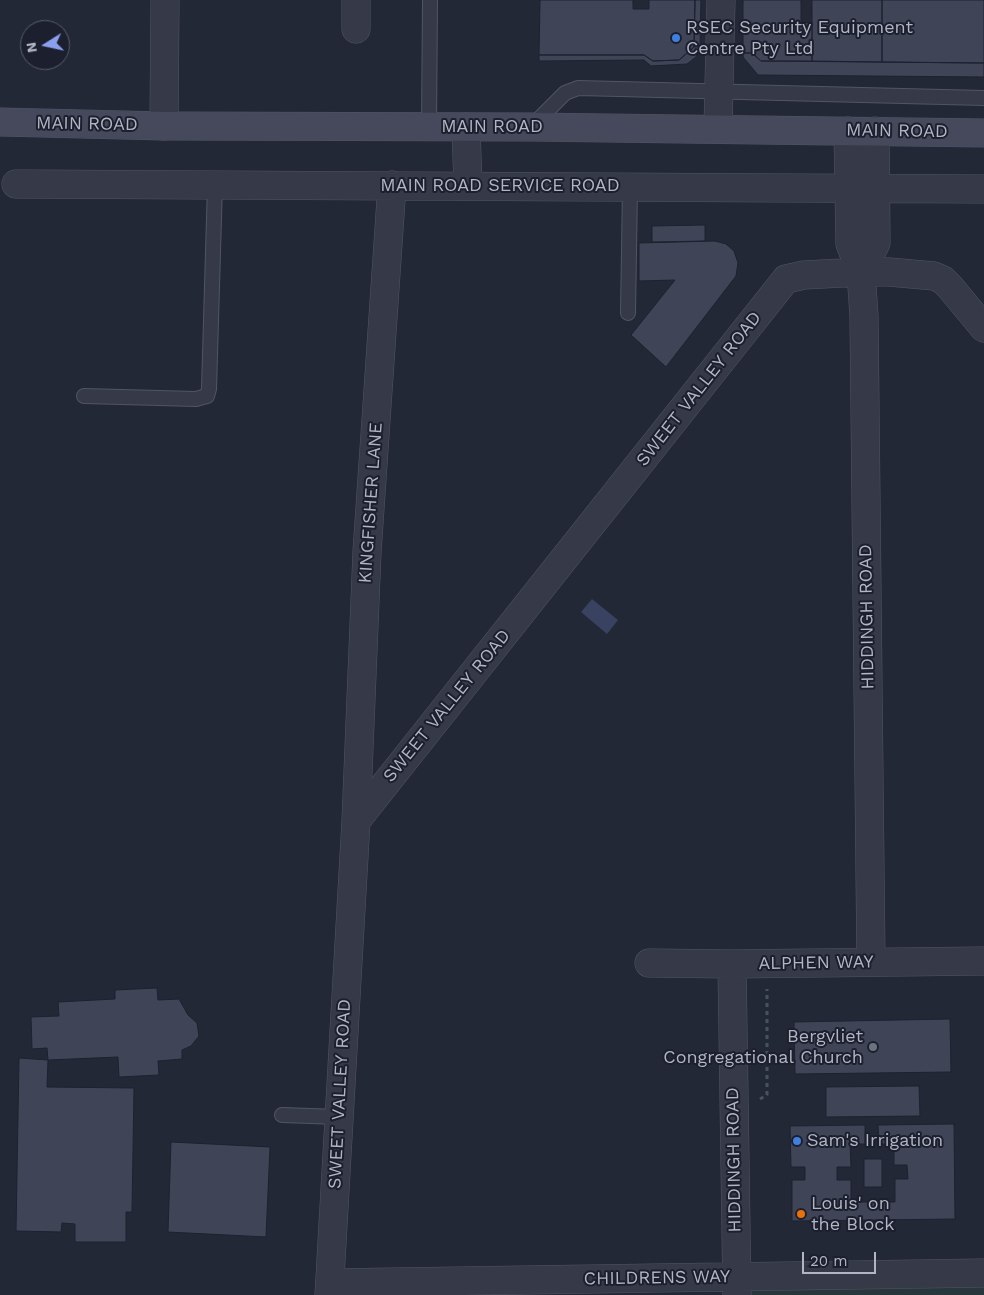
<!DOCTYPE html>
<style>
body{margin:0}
#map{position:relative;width:984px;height:1295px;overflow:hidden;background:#232837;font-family:"Work Sans",sans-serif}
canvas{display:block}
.north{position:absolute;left:20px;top:20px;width:50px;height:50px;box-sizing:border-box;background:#1c1f2d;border:1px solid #585b69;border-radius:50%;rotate:260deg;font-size:14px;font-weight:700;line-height:20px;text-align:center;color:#b1b5c4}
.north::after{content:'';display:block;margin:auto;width:18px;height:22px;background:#8b9fef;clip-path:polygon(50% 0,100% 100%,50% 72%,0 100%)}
.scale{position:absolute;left:802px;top:1252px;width:74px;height:22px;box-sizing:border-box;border:2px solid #b1b5c4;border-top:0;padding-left:6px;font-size:15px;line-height:18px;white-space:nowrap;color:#b1b5c4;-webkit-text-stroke:4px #1c1f2d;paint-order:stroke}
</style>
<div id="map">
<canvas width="984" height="1295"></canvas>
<div class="north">N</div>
<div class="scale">20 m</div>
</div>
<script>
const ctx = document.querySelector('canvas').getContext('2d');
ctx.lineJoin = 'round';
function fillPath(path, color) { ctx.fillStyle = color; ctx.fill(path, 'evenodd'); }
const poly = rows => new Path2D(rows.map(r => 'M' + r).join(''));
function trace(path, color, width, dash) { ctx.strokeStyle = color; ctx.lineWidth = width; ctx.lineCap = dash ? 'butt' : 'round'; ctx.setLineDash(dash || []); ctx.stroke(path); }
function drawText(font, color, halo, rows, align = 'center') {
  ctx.font = font + ' "Work Sans",sans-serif'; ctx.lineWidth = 4; ctx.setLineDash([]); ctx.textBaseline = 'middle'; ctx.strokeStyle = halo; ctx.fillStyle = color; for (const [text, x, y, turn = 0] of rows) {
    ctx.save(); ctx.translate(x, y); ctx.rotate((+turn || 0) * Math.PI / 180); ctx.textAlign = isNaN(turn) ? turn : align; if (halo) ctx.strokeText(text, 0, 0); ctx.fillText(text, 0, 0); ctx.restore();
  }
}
const green = poly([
 [984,1273,984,1295,737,1295,736,1277]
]);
const water = poly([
 [592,599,618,620,607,634,581,612]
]);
const building = poly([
 [540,0,633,0,633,9,649,9,649,0,695,0,694,47,679,60,653,61,644,55,539,55,540,0],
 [695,0,701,0,700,48,696,57,687,64,651,66,644,60,539,61,539,55,644,55,653,61,679,60,694,47,695,0],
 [743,0,801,0,801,22,812,23,812,61,761,61,752,53,743,53,743,0],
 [812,0,882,0,882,62,812,61,812,0],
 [882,0,984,0,984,63,882,62,882,0],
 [743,53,752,53,761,61,984,63,984,77,758,75,743,57,743,53],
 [705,225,705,241,652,242,652,226,705,225],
 [715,241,726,244,734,251,738,263,736,276,666,367,631,335,675,280,639,281,639,243,715,241],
 [157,988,158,1000,179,999,188,1015,197,1023,199,1036,191,1046,182,1050,182,1059,158,1061,159,1075,119,1077,118,1057,48,1060,47,1048,32,1049,31,1017,59,1016,58,1002,115,999,115,990,157,988],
 [950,1019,951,1072,795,1074,794,1022,950,1019],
 [19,1058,48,1060,47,1087,134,1088,132,1212,126,1212,126,1242,75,1242,75,1224,62,1223,61,1232,16,1231,19,1058],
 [919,1086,920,1116,826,1117,826,1087,919,1086],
 [954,1124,955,1219,792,1221,792,1180,805,1180,805,1167,791,1167,790,1126,865,1125,865,1144,850,1144,851,1167,837,1167,837,1180,851,1180,851,1202,895,1202,895,1179,908,1179,907,1165,894,1165,894,1144,879,1144,878,1125,954,1124],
 [171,1142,270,1147,266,1237,168,1232,171,1142],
 [864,1159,882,1159,882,1187,864,1187,864,1159]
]);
const path = poly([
 [760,1099,767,1095,767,989]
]);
const service = poly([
 [532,126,565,93,578,88,984,98],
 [429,127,430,0],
 [628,313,630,187],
 [84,396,196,399,207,396,209,389,215,184],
 [282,1115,339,1117]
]);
const minor = poly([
 [356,29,356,0],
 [164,126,165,0],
 [466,127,468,186],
 [718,129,721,0],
 [848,131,850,244,861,272,864,316,871,962],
 [16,184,984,189],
 [861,272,876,243,875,131],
 [356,821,786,279,804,275,861,272,889,272,934,276,943,280,950,287,984,328],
 [649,963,732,964,984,961],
 [732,964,737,1295],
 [330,1283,984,1273],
 [329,1295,356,821,367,552,392,185]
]);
const secondary = poly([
 [0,122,164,126,531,127,984,133]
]);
const markers = [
 [676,38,5,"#3f7fe0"],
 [873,1047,5,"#6b7280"],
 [797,1141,5,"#3f7fe0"],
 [801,1214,5,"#e8710a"]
];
const poiNames = [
 ["RSEC Security Equipment",686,28],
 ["Centre Pty Ltd",686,49],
 ["Bergvliet",863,1037,"right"],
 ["Congregational Church",863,1058,"right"],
 ["Sam's Irrigation",807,1141],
 ["Louis' on",811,1204],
 ["the Block",811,1225]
];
const streetNames = [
 ["MAIN ROAD",87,124,1],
 ["MAIN ROAD",492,127],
 ["MAIN ROAD",897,131,1],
 ["MAIN ROAD SERVICE ROAD",500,186],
 ["SWEET VALLEY ROAD",699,389,-52],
 ["KINGFISHER LANE",371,503,-86],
 ["HIDDINGH ROAD",867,617,-91],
 ["SWEET VALLEY ROAD",447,706,-51],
 ["ALPHEN WAY",816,963,-1],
 ["SWEET VALLEY ROAD",340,1094,-87],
 ["HIDDINGH ROAD",734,1160,-91],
 ["CHILDRENS WAY",657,1278,-1]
];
fillPath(green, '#28373c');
fillPath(water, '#394260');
fillPath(building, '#3f4557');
trace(building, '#1e212f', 1);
trace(service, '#515563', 16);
trace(minor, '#515563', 29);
trace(secondary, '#515563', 29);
trace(path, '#46545a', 3, [4, 4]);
trace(service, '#363a48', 14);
trace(minor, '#363a48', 28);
trace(secondary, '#45495b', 28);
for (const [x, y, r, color] of markers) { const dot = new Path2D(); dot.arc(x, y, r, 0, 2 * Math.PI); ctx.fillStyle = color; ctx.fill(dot); trace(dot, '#1c1f2d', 2); }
drawText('18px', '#b1b5c4', '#1c1f2d', poiNames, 'left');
drawText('18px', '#b1b5c4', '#1c1f2d', streetNames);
</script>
